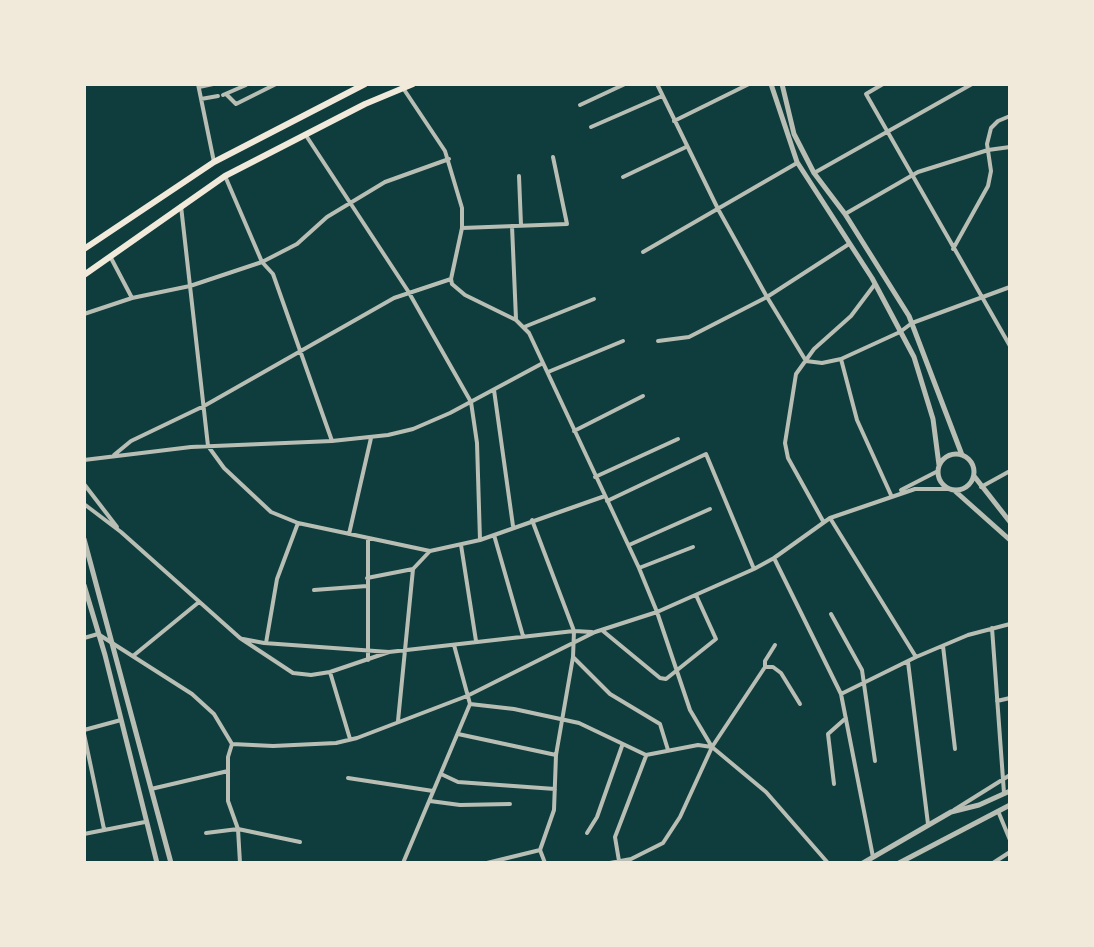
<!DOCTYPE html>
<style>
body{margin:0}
#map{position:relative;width:1094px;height:947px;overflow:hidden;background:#0f3d3e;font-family:Literata,serif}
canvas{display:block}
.frame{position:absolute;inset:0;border:86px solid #f1e9da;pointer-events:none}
</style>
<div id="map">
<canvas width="1094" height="947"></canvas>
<div class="frame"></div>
</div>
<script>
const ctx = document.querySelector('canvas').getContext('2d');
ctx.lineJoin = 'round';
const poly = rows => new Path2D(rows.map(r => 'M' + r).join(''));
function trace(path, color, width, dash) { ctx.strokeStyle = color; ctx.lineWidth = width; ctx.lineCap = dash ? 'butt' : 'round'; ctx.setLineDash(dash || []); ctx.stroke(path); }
const minor = poly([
 [198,84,214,162],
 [657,84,718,209,767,297,806,361,822,363,841,359,900,332,912,323,1010,287],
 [883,84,866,94,1010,346],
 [199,87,213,84],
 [403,88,445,151,462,208,462,228,451,279,452,284,465,295,516,320,529,333,639,568,657,612,690,710,712,747,766,792,828,863],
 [226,94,236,104,276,84],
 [223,95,246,85],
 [201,99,218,96],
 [580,105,625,84],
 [674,121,749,84],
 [591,127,662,96],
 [305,134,408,291,471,402,477,443,480,540],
 [814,173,972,84],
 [225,176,262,262,273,274,332,441],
 [519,176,521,225],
 [623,177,686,147],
 [181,206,208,446,224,468,271,512,298,523,430,551,480,540,605,496],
 [845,214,918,172,988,150,1010,147],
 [512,226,516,319],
 [462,228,567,224,553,157],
 [953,249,988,186,991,171,987,144,991,128,998,121,1010,116],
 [643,252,797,163],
 [111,258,132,298],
 [84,314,132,298,190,286,262,262,297,244,327,217,385,182,449,159],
 [524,327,594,299],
 [658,341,689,337,767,297,849,244],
 [841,359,857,420,891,495],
 [548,372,623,341],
 [494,390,513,526],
 [574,431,643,396],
 [114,455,131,441,204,406,394,298,451,279],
 [84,460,191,447,332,441,388,435,413,429,450,413,543,363],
 [595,477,678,439],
 [84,484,117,527],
 [981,487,1010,471],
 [901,490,938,471],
 [607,501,706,454,754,569],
 [84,504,121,532,240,638,293,673,311,675,330,672,389,652],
 [830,518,916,657],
 [532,520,574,631,573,657,610,694,660,724,668,750],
 [823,521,788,458,785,443,796,374,814,349,851,316,875,284],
 [349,534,371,438],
 [494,535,523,636],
 [368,538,368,660],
 [461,545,476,641],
 [629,545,710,509],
 [774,558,841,694,873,857],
 [639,568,693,547],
 [367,578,413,569,430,551],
 [314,590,367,586],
 [831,614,862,670,875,761],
 [992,628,1004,793],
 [603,631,660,678,666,679,716,639,696,595],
 [84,638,98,634,192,694,214,714,232,744,273,746,336,743,357,738,467,696,595,632,657,612,754,569,774,558,830,518,915,489,948,489],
 [243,639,264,643,389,652,574,631,592,632],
 [266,643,277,579,298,523],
 [943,646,955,749],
 [133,656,199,602],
 [908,662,928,824],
 [765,667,773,667,781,673,800,704],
 [330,672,350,739],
 [841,694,916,657,968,635,1010,624],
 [997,701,1010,698],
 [470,704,514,709,579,723,646,755,698,745,712,747],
 [398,721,413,569],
 [84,730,121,720],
 [84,734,104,829],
 [458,734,556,755],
 [232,744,228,757,228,801,238,829,240,863],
 [441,774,458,782,555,789],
 [348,778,433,791],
 [834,784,828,734,846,718],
 [151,789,228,771],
 [430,801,460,805,510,804],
 [954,810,1010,775],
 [998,811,1010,840],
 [206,833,238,829,300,842],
 [587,833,597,817,622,746],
 [84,834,145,822],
 [619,861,615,837,646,756],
 [403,863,470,704,454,645],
 [487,863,540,850],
 [545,863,540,850,554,810,556,755,573,657],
 [610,863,631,859,663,843,680,817,712,747,765,667,765,661,775,645],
 [993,863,1010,852]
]);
const tertiary = poly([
 [771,84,797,162,872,278,914,357,933,419,939,465],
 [782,84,794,134,814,173,845,214,909,316,962,455],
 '938 472a18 18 0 1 1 36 0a18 18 0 1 1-36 0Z',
 [974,476,1010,522],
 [955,491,1010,540],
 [84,539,171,863],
 [84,585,105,655,157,863],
 [863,863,951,812,979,805,1010,791],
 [899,863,1010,805]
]);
const primary = poly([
 [84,249,214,162,365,84],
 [84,275,225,176,365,104,413,84]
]);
trace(minor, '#b8beb3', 4);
trace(tertiary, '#b8beb3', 5);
trace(primary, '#f1e9da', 6);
</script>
